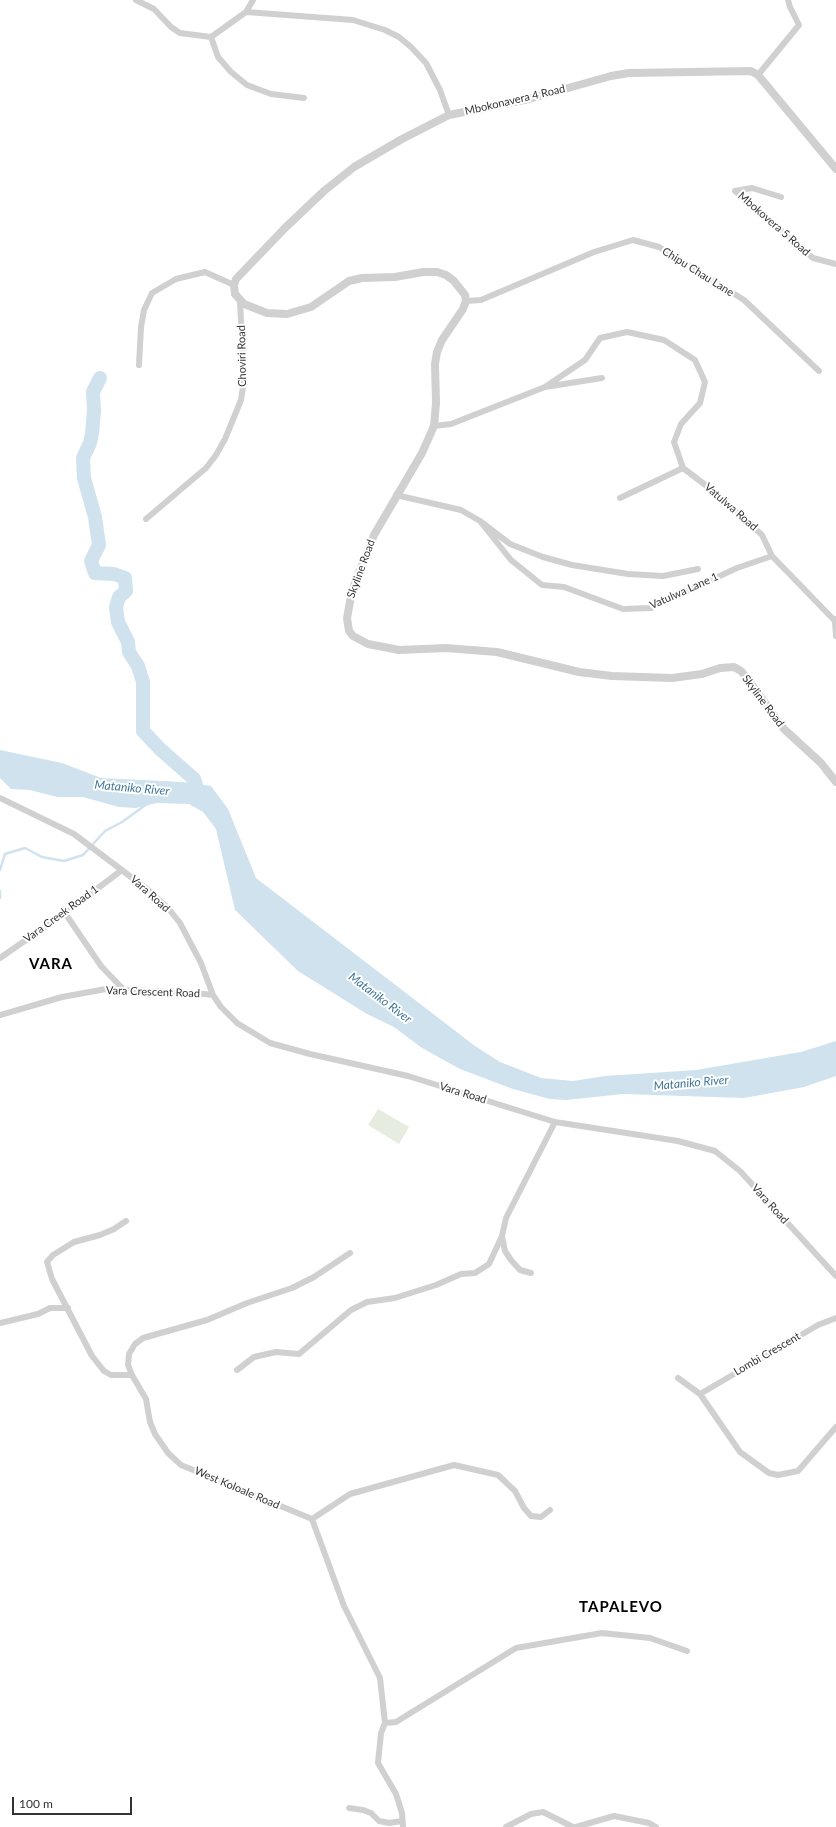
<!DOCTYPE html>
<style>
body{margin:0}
#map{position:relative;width:836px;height:1827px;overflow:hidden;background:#fff;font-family:Lato,sans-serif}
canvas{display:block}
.scale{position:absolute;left:12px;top:1797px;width:120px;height:18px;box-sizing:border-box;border:2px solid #333;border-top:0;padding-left:5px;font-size:12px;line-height:14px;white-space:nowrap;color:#333;-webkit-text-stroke:3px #fff;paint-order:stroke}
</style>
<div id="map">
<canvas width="836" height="1827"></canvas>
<div class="scale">100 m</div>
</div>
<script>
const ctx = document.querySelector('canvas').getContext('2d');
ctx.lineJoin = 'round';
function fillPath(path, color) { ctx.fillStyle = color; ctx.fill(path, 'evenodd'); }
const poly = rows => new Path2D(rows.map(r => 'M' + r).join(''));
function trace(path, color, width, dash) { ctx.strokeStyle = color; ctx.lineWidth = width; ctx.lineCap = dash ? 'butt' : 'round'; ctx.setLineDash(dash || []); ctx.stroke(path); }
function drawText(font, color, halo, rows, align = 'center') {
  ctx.font = font + ' Lato,sans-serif'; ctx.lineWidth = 4; ctx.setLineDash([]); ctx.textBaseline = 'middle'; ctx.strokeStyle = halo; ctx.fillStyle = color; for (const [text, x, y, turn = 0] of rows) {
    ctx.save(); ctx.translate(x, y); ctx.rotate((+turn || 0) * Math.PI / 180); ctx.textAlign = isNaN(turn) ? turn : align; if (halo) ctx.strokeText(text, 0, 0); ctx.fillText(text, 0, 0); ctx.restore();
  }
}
const green = poly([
 [378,1109,409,1127,399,1144,368,1125]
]);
const water = poly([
 [0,750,62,763,101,778,182,782,211,786,228,809,256,878,475,1046,500,1062,541,1078,573,1081,605,1076,696,1070,801,1052,836,1041,836,1076,804,1087,744,1098,623,1094,566,1100,550,1099,513,1089,460,1069,422,1048,394,1027,367,1014,298,971,235,910,216,829,203,812,189,804,157,803,136,808,119,807,83,797,57,797,30,790,11,789,0,778]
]);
const stream = poly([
 [0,870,5,854,25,848,42,857,64,861,83,855,105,831,122,822,147,804],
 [0,891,0,898]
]);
const river = poly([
 [100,378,93,392,94,411,92,433,90,443,83,458,84,478,95,517,99,545,91,561,95,573,114,574,125,578,126,591,119,597,116,607,118,622,128,642,129,652,138,666,143,682,143,731,160,749,194,779,199,794]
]);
const minor = poly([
 [136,0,154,9,171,27,180,33,211,37,246,12,253,0],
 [246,12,353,20,385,30,399,37,411,47,426,63,440,90,449,115],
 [211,37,218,57,231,72,247,85,271,94,304,98],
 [758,75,799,25,790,7,788,0],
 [735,191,813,258,836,264],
 [735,191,752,188,781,197],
 [466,301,481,300,594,252,633,240,659,247,744,300,819,371],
 [139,365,141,327,144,310,152,293,176,279,205,272,234,285],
 [545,387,585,360,600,338,627,332,664,340,695,360,705,382,700,403,681,424,674,442,683,468],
 [434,426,451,424,545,387,602,378],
 [396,495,461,510,480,521,510,544,543,557,572,565,628,574,663,576,698,569],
 [620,498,683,468,708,487,762,535,772,556,835,621],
 [146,519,206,468,216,455,225,439,241,400,244,380,240,301],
 [480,521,511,560,542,585,564,587,623,609,651,608,737,568,772,556],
 [836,619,835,621,836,636],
 [0,798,74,834,147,889,168,908,180,923,201,963,213,995,221,1007,237,1023,270,1043,310,1054,408,1076,555,1122,678,1141,715,1151,740,1171,836,1276],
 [65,913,101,966,123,989],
 [0,958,65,913,122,870],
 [0,1015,62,997,106,989,195,993,213,995],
 [126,1221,114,1229,100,1235,74,1242,53,1255,47,1262,52,1279,92,1356,104,1371,111,1375,132,1375,146,1399,150,1422,155,1434,168,1453,181,1465,312,1519,344,1606,380,1678,385,1723,381,1733,378,1763,396,1794,402,1813,403,1827],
 [531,1273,520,1270,511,1260,505,1251,502,1236,506,1218,555,1122],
 [0,1323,38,1314,50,1308,68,1308],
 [237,1370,254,1357,276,1352,299,1354,351,1310,367,1302,395,1298,436,1285,461,1274,475,1273,489,1264,502,1236],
 [132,1375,128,1365,129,1354,135,1344,143,1338,207,1320,247,1303,292,1288,314,1277,350,1253],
 [678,1378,700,1394,740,1452,769,1473,778,1475,798,1471,836,1427],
 [700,1394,818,1325,836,1318],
 [312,1519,350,1494,454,1465,498,1475,515,1491,524,1508,531,1516,541,1517,550,1510],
 [385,1723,396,1722,516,1648,602,1633,650,1638,687,1651],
 [349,1808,363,1810,371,1813,379,1821,389,1823,402,1821],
 [506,1827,531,1814,543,1812,573,1827],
 [576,1827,614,1816,649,1823,656,1827]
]);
const tertiary = poly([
 [836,169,758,75,751,71,629,73,611,76,529,99,449,115,402,139,354,167,324,191,285,228,236,279,234,285,235,294,244,304,267,313,287,314,311,307,349,281,362,278,395,277,423,272,437,272,446,275,454,281,465,295,466,301,463,309,442,340,437,352,435,364,436,403,434,426,422,453,374,535,352,591,347,618,349,631,353,636,368,644,399,650,446,648,497,652,579,672,612,676,672,678,702,674,720,668,734,667,741,671,747,678,784,729,821,763,836,782]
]);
const streetNames = [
 ["Mbokonavera 4 Road",515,100,-13],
 ["Mbokovera 5 Road",774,224,41],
 ["Chipu Chau Lane",698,272,32],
 ["Choviri Road",242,356,-91],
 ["Vatulwa Road",731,507,41],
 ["Skyline Road",361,569,-70],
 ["Vatulwa Lane 1",684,591,-24],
 ["Skyline Road",763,701,53],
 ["Vara Road",150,894,42],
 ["Vara Creek Road 1",61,914,-36],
 ["Vara Crescent Road",153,992,2],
 ["Vara Road",463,1093,17],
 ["Vara Road",770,1204,48],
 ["Lombi Crescent",767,1354,-30],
 ["West Koloale Road",237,1488,23]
];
const waterNames = [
 ["Mataniko River",132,788,5],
 ["Mataniko River",380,998,37],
 ["Mataniko River",691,1083,-5]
];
const districtNames = [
 ["VARA",51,964],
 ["TAPALEVO",621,1607]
];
fillPath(green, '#e6ecdf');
fillPath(water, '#cfe2ee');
trace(stream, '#cfe2ee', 2.5);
trace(river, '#cfe2ee', 14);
trace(minor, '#d0d0d0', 6);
trace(tertiary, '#d0d0d0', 8);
drawText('11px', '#333', '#fff', streetNames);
drawText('italic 12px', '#3f7597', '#fff', waterNames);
ctx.letterSpacing = '1px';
drawText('bold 15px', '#000', '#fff', districtNames);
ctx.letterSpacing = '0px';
</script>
